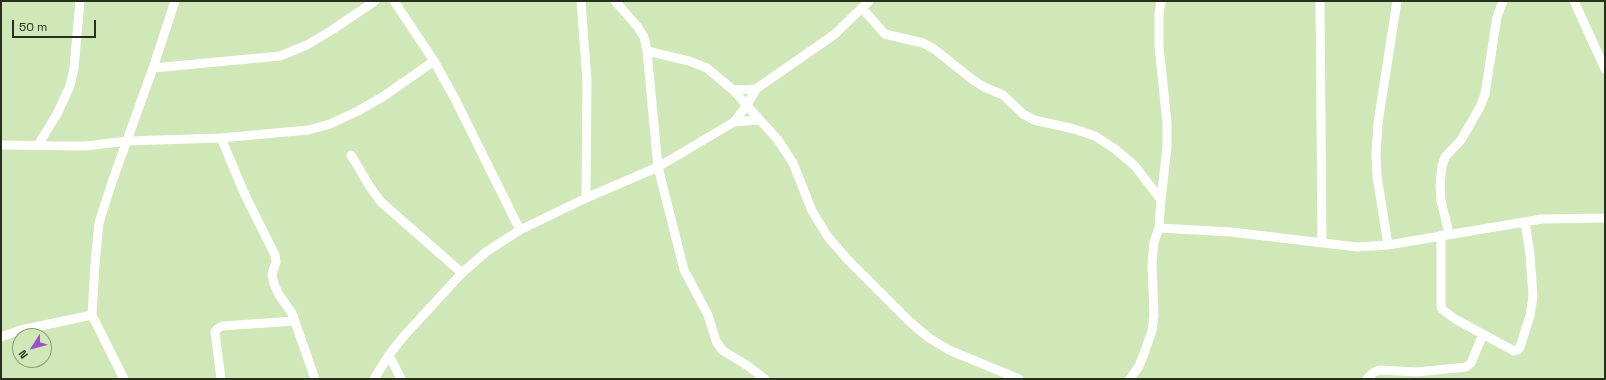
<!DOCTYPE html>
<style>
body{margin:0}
#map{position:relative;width:1606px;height:380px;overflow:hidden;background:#d0e7b7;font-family:"Space Grotesk",sans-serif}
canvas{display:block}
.frame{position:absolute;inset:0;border:2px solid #27301d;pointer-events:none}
.north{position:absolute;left:12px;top:328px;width:40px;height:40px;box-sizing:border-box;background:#d0e7b7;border:1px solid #8c9e79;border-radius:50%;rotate:234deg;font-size:11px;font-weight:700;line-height:16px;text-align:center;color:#27301d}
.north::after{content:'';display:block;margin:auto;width:14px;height:18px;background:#9855ca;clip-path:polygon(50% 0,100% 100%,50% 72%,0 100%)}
.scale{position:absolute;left:12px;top:20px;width:84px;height:18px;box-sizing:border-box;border:2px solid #27301d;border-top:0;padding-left:5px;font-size:12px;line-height:14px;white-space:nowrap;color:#27301d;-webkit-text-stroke:3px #d0e7b7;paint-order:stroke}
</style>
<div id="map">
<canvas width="1606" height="380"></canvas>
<div class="frame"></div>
<div class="north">N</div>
<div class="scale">50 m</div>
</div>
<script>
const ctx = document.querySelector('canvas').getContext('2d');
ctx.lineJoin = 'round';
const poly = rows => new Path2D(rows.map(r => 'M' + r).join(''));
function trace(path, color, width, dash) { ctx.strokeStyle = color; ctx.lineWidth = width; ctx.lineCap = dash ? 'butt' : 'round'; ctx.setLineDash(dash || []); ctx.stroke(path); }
const minor = poly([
 [394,1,434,61,455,99,520,230],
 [581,1,587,81,586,198],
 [615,1,637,26,644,37,647,51,658,167,684,270,708,315,716,341,722,350,748,366,765,379],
 [1320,1,1322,243],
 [1574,1,1605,69],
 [862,8,885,34,923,43,934,49,973,80,984,87,1003,95,1023,114,1034,120,1074,129,1095,136,1115,149,1135,166,1161,200],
 [647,51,689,61,707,68,733,90,778,140,793,163,812,211,828,237,849,261,910,322,929,338,949,350,1019,379],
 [153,68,280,56,307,45,332,30,375,1],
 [733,90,756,89],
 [734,122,759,120],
 [221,138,245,195,275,255,276,262,272,274,274,284,279,295,292,313,315,379],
 [1,145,86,146,127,141,221,138,308,130,330,124,358,111,384,96,434,61],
 [38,145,57,114,70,86,74,68,80,1],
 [351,155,370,187,381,202,462,273],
 [1159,228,1231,232,1357,247,1388,245,1542,219,1605,218],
 [1449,234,1441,201,1440,184,1442,166,1445,157,1461,140,1480,107,1485,94,1497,17,1503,1],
 [1441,235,1441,305,1442,309,1455,319,1514,351,1518,350,1520,347,1530,316,1533,296,1530,254,1525,222],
 [1388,245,1377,176,1376,153,1378,123,1397,1],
 [1,337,21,330,92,315],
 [389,355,401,379],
 [124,379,92,315,95,264,99,223,111,185,153,68,175,1],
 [221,379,215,332,217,329,222,326,295,321],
 [374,379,389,355,403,337,462,273,486,252,520,230,586,198,658,167,734,122,747,105,756,89,835,34,869,1],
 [1130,379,1139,366,1145,351,1152,331,1154,315,1152,263,1154,242,1159,228,1161,200,1167,147,1167,123,1159,46,1159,14,1161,1],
 [1367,379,1373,373,1379,370,1417,372,1466,367,1471,363,1483,334]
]);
trace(minor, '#fff', 9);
</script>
